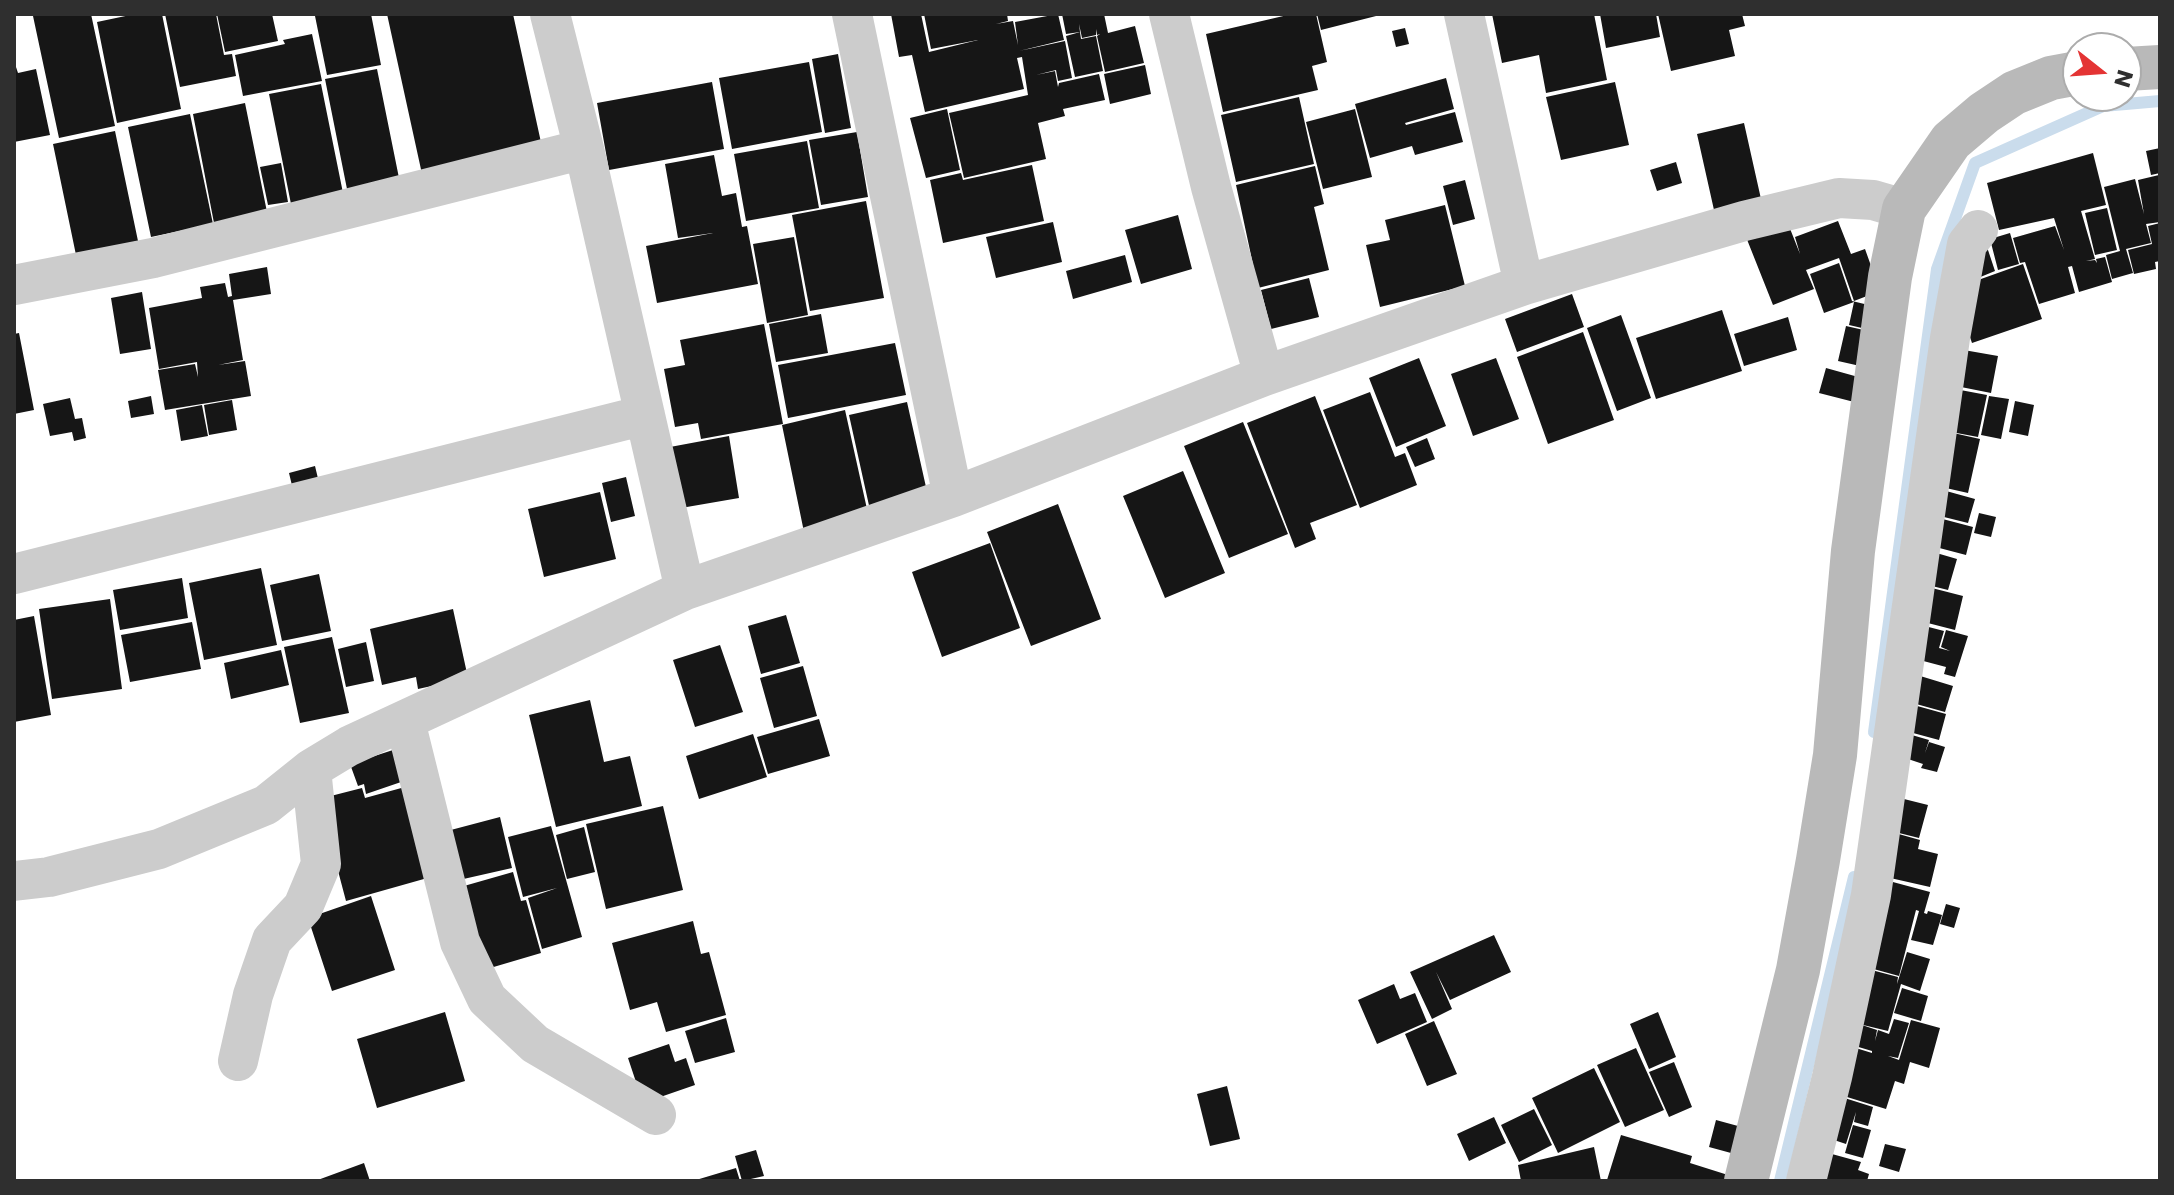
<!DOCTYPE html>
<style>
body{margin:0}
#map{position:relative;width:2174px;height:1195px;overflow:hidden;background:#fff;font-family:Poppins,sans-serif}
canvas{display:block}
.frame{position:absolute;inset:0;border:16px solid #2f2f2f;pointer-events:none}
.north{position:absolute;left:2062px;top:32px;width:80px;height:80px;box-sizing:border-box;background:#fff;border:2px solid #acacac;border-radius:50%;rotate:107deg;font-size:22px;font-weight:700;line-height:32px;text-align:center;color:#2f2f2f}
.north::after{content:'';display:block;margin:auto;width:28px;height:36px;background:#e43434;clip-path:polygon(50% 0,100% 100%,50% 72%,0 100%)}
</style>
<div id="map">
<canvas width="2174" height="1195"></canvas>
<div class="frame"></div>
<div class="north">N</div>
</div>
<script>
const ctx = document.querySelector('canvas').getContext('2d');
ctx.lineJoin = 'round';
const poly = rows => new Path2D(rows.map(r => 'M' + r).join(''));
function trace(path, color, width, dash) { ctx.strokeStyle = color; ctx.lineWidth = width; ctx.lineCap = dash ? 'butt' : 'round'; ctx.setLineDash(dash || []); ctx.stroke(path); }
function fillPath(path, color) { ctx.fillStyle = color; ctx.fill(path, 'evenodd'); }
const stream = poly([
 [1874,732,1937,269,1975,163,2103,106,2160,101],
 [1780,1181,1854,877]
]);
const building = poly([
 [40,14,91,14,115,126,59,138,33,16],
 [135,14,162,14,181,109,117,123,97,22],
 [165,14,216,14,224,55,232,54,236,76,180,87],
 [217,14,272,14,278,41,225,52],
 [325,14,371,14,381,65,327,75,315,16],
 [387,14,513,14,542,147,422,174],
 [891,14,921,14,929,52,978,40,931,49,924,14,1007,14,1008,21,996,24,1013,21,1018,45,1015,22,1058,14,1064,40,1019,51,1065,41,1072,78,1058,81,1056,70,1036,75,1055,71,1058,87,1059,83,1099,74,1105,100,1063,109,1065,116,1038,123,1046,159,964,178,949,113,1028,95,1022,57,1017,58,1024,89,925,112,912,55,899,57],
 [1062,14,1104,14,1108,33,1135,26,1144,63,1105,72,1097,36,1100,34,1097,35,1096,29,1096,35,1082,38,1079,24,1080,32,1066,34],
 [1292,14,1316,14,1327,62,1312,66,1318,90,1223,112,1206,34],
 [1317,14,1380,14,1380,15,1321,30],
 [1492,14,1594,14,1607,80,1546,93,1539,55,1502,63],
 [1600,14,1656,14,1660,37,1606,48],
 [1658,14,1742,14,1745,26,1729,30,1735,56,1671,71],
 [1405,28,1409,44,1396,47,1392,31],
 [1080,32,1081,39,1096,36,1103,71,1075,77,1066,36],
 [312,34,322,81,243,96,235,55,285,44,283,40],
 [838,54,851,128,825,133,812,59],
 [14,61,18,73,36,69,50,135,14,142],
 [809,62,822,132,732,149,719,78],
 [1145,65,1151,94,1110,104,1104,74],
 [377,69,399,178,347,189,325,79],
 [1446,78,1454,109,1405,123,1406,125,1455,112,1463,142,1415,155,1412,146,1370,158,1355,104],
 [712,82,724,149,609,170,597,103],
 [1615,82,1629,145,1561,160,1546,97],
 [321,84,343,193,291,204,269,94],
 [1299,97,1314,164,1236,182,1221,115],
 [245,103,267,212,214,223,193,114],
 [947,109,960,170,926,178,910,118],
 [1355,109,1372,177,1323,189,1306,122],
 [190,114,213,224,151,237,128,127],
 [1744,123,1761,199,1714,210,1697,134],
 [115,131,138,241,76,255,53,144],
 [857,132,868,197,821,205,809,140],
 [807,141,819,208,746,221,734,154],
 [2160,148,2160,173,2151,175,2146,151],
 [2093,153,2106,205,2081,211,2095,259,2086,261,2095,260,2097,263,2096,259,2105,257,2112,282,2079,292,2072,266,2068,267,2075,293,2039,304,2025,262,2020,263,2013,238,2055,226,2064,250,2054,218,1999,230,1987,183],
 [714,155,722,196,736,193,742,227,747,226,758,284,657,303,646,246,713,233,678,238,665,164],
 [1676,162,1682,183,1657,191,1650,170],
 [281,163,288,202,268,205,260,167],
 [1032,165,1044,221,943,243,930,180,961,173,963,180],
 [1315,166,1324,204,1314,207,1329,270,1258,288,1236,185],
 [2159,175,2160,222,2146,224,2151,243,2126,249,2133,273,2112,279,2106,255,2120,251,2104,187,2135,179,2144,214,2138,180],
 [1465,180,1475,219,1453,225,1443,186],
 [866,201,884,298,810,311,792,215],
 [1445,205,1465,286,1380,307,1366,245,1390,240,1385,220],
 [2107,208,2117,250,2095,255,2085,213],
 [1178,215,1192,269,1141,284,1125,230],
 [1787,221,1800,254,1795,237,1838,221,1851,254,1865,249,1880,291,1854,301,1839,258,1806,270,1814,289,1773,305,1746,237],
 [1053,222,1062,262,996,278,986,237],
 [2160,223,2160,261,2155,262,2156,269,2134,274,2128,250,2152,244,2148,226],
 [2010,233,2019,264,1998,270,1990,239],
 [794,237,808,315,767,323,753,244],
 [1985,241,1995,271,1978,278],
 [1125,255,1132,282,1073,299,1066,271],
 [1839,263,1852,301,1881,308,1875,331,1849,325,1854,302,1824,313,1810,274],
 [2023,264,2042,319,1972,343,1961,311,1967,284],
 [267,267,271,294,233,300,243,360,218,365,245,361,251,396,165,410,158,370,195,364,198,377,197,362,159,369,149,308,202,298,200,287,225,283,228,297,232,296,229,274],
 [1309,278,1319,317,1271,329,1261,290],
 [142,292,151,349,120,354,111,298],
 [1572,294,1584,327,1517,352,1505,319],
 [1722,310,1742,371,1656,399,1636,338],
 [821,314,828,353,776,362,769,324],
 [1621,315,1651,398,1617,411,1587,328],
 [1788,317,1797,350,1744,366,1734,334],
 [764,324,783,424,701,439,698,423,675,427,664,369,685,365,680,340],
 [1846,326,1877,333,1869,368,1838,361],
 [1583,332,1614,420,1548,444,1517,357],
 [19,333,34,410,14,414,14,334],
 [895,343,906,395,788,418,778,365],
 [1958,349,1998,356,1991,393,1951,385],
 [1419,358,1446,426,1396,447,1369,378],
 [1496,358,1519,419,1473,436,1451,374],
 [1826,368,1869,380,1862,404,1819,393],
 [1955,389,1987,395,1978,437,1946,431],
 [1370,392,1395,457,1405,453,1417,485,1360,508,1323,410],
 [151,396,154,414,131,418,128,401],
 [1315,396,1357,505,1310,523,1316,539,1295,548,1247,423],
 [1989,396,2009,399,2001,439,1981,435],
 [70,398,75,419,82,418,86,438,74,441,72,432,50,436,43,404],
 [232,400,237,430,209,435,204,405],
 [2015,401,2034,405,2028,436,2009,432],
 [907,402,928,496,870,510,849,415],
 [202,405,208,436,181,441,176,410],
 [845,410,869,518,804,532,782,425],
 [1243,422,1288,534,1229,558,1184,446],
 [1949,432,1980,439,1968,493,1937,486],
 [729,436,739,498,681,508,670,447],
 [1427,438,1435,459,1415,467,1406,447],
 [315,466,321,491,295,498,289,473],
 [1183,471,1225,573,1165,598,1123,496],
 [626,477,635,516,611,522,602,483],
 [1939,489,1975,499,1968,523,1932,514],
 [600,492,616,559,544,577,528,509],
 [1058,504,1101,619,1031,646,987,532],
 [1979,513,1996,517,1991,537,1974,533],
 [1935,517,1973,527,1966,555,1928,545],
 [990,543,1020,628,942,657,912,572],
 [1933,552,1957,559,1948,590,1924,584],
 [261,568,277,645,204,660,189,583],
 [319,574,331,631,282,641,270,585],
 [182,578,188,618,120,630,113,590],
 [1928,587,1963,596,1955,630,1920,621],
 [110,599,122,689,52,699,39,609],
 [453,609,468,678,418,689,416,677,382,685,370,629],
 [786,615,800,663,761,674,748,626],
 [34,616,51,715,14,722,14,620],
 [192,622,201,669,130,682,121,635],
 [1921,625,1944,631,1939,648,1950,651,1941,647,1946,630,1968,636,1955,677,1944,674,1946,667,1912,658],
 [332,637,349,713,300,723,284,647],
 [366,642,374,681,346,687,338,649],
 [720,645,743,712,695,727,673,660],
 [281,650,289,685,231,699,224,663],
 [803,666,817,716,774,728,760,678],
 [1917,675,1953,686,1945,712,1909,702],
 [590,700,604,762,630,756,642,806,556,827,529,715],
 [1910,704,1946,714,1939,740,1902,730],
 [819,719,830,756,768,774,757,737],
 [1905,733,1929,740,1925,753,1929,742,1945,747,1937,772,1921,768,1923,764,1899,756],
 [753,734,767,777,699,799,686,756],
 [393,750,404,781,366,794,364,784,358,786,350,764],
 [405,787,438,875,346,901,319,799,362,788,365,798],
 [1892,796,1928,805,1919,838,1883,829],
 [663,806,683,890,606,909,586,824],
 [500,817,512,868,459,880,447,831],
 [551,826,582,937,542,949,528,898,557,888,523,897,508,837],
 [584,827,595,872,567,879,556,835],
 [1888,831,1920,840,1918,849,1938,854,1930,887,1877,875],
 [513,872,521,901,526,900,541,953,480,971,457,888],
 [1878,878,1930,892,1924,913,1927,914,1928,911,1942,915,1933,945,1911,940,1919,911,1916,910,1899,976,1859,965,1874,910,1888,913,1870,908],
 [371,896,395,970,332,991,308,918],
 [1946,904,1960,908,1954,928,1940,924],
 [693,921,701,954,709,952,726,1015,666,1032,657,1002,630,1010,612,943],
 [1494,935,1511,972,1450,1000,1436,972,1452,1009,1432,1019,1410,972],
 [1907,952,1930,959,1920,991,1901,984,1888,1031,1859,1024,1877,1030,1875,1041,1878,1030,1889,1034,1894,1019,1909,1023,1898,1058,1888,1056,1899,1060,1911,1020,1940,1028,1929,1068,1910,1062,1904,1084,1895,1081,1886,1109,1834,1093,1846,1045,1872,1053,1872,1051,1845,1043,1864,968,1898,977,1897,984],
 [1394,984,1400,999,1415,993,1427,1022,1377,1044,1358,1000],
 [1902,988,1928,996,1921,1021,1894,1013],
 [445,1012,465,1081,377,1108,357,1039],
 [1658,1012,1676,1057,1649,1069,1630,1024],
 [726,1018,735,1052,695,1063,685,1031],
 [1434,1021,1457,1074,1427,1086,1405,1034],
 [669,1044,675,1062,686,1058,695,1085,643,1103,628,1058],
 [1636,1048,1664,1110,1625,1127,1597,1065],
 [1674,1062,1692,1107,1669,1117,1649,1072],
 [1594,1068,1620,1122,1558,1153,1532,1098],
 [1227,1086,1240,1139,1210,1146,1197,1094],
 [1835,1095,1873,1107,1868,1126,1854,1122,1856,1112,1846,1144,1822,1136],
 [1534,1109,1552,1145,1519,1162,1501,1125],
 [1494,1117,1506,1143,1469,1161,1457,1134],
 [1716,1120,1738,1126,1731,1153,1709,1147],
 [1853,1125,1871,1130,1863,1158,1845,1153],
 [1621,1135,1692,1156,1690,1163,1728,1175,1726,1181,1607,1180],
 [1885,1144,1906,1149,1899,1172,1879,1166],
 [1594,1147,1601,1181,1521,1181,1518,1165],
 [756,1150,764,1176,742,1181,735,1156],
 [1821,1151,1861,1162,1858,1170,1869,1174,1867,1181,1812,1181],
 [364,1163,370,1181,315,1181],
 [736,1168,740,1181,696,1181,696,1180]
]);
const street = poly([
 [550,14,584,149,685,590],
 [852,14,953,497],
 [1169,14,1211,187,1264,376],
 [1464,14,1524,285],
 [14,285,153,258,584,149],
 [14,574,645,415],
 [405,721,460,942,487,999,535,1044,656,1115],
 [14,881,49,877,159,849,266,805,311,769,349,746,685,590,953,497,1264,376,1524,285,1744,221,1839,198,1873,200,1904,209],
 [238,1061,253,995,272,940,303,907,321,864,311,769],
 [1806,1181,1832,1077,1871,895,1950,338,1967,244,1978,230]
]);
const secondary = poly([
 [2126,69,2160,67],
 [1746,1181,1798,970,1818,860,1835,755,1853,551,1890,277,1904,209,1951,141,1984,113,2014,93,2051,78,2078,73]
]);
trace(stream, '#cadcec', 12);
fillPath(building, '#161616');
trace(street, '#ccc', 40);
trace(secondary, '#b9b9b9', 44);
</script>
